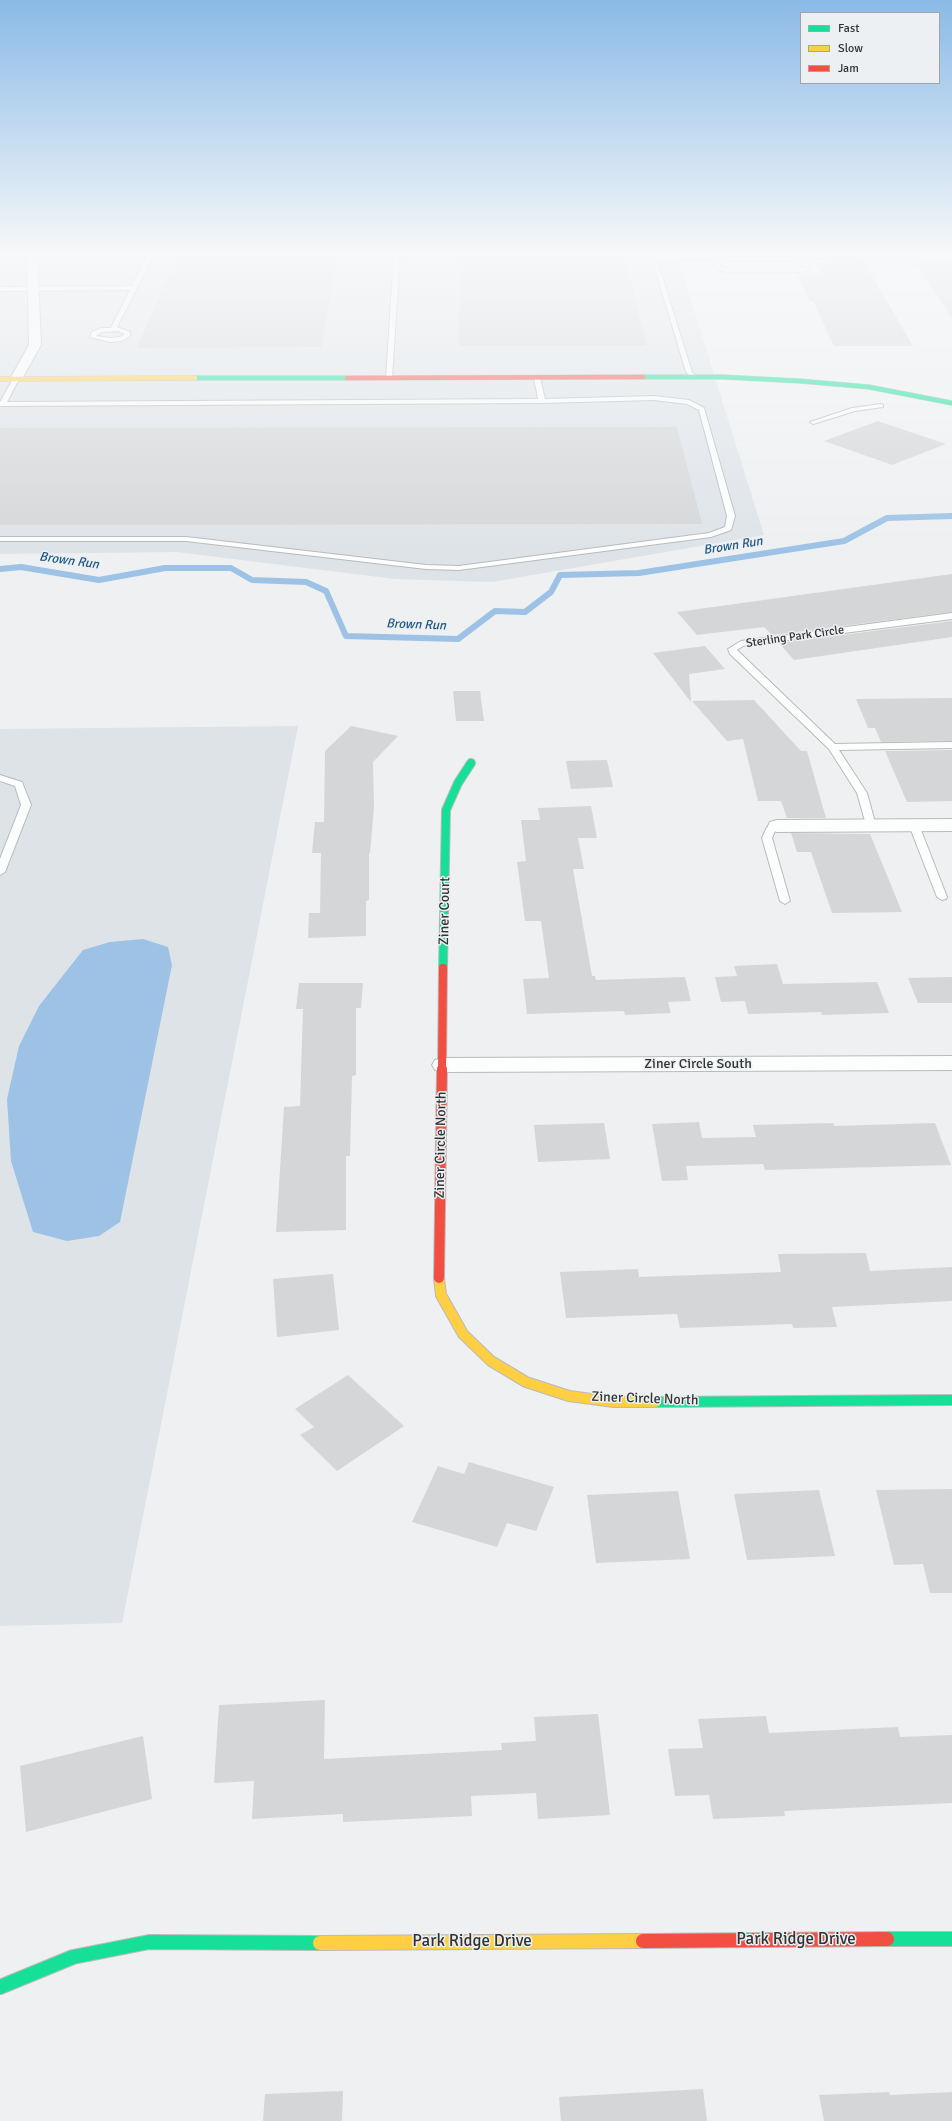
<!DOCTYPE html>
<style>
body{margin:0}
#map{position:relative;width:952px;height:2121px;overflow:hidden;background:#eef0f2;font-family:Signika,sans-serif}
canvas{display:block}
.legend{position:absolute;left:800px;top:12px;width:140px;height:72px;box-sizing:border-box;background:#edf0f3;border:1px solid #a2a4a7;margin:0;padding:5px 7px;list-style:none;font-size:12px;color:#323334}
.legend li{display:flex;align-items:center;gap:8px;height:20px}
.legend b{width:20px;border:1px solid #a2a4a7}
</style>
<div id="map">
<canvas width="952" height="2121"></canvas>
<ul class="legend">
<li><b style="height:5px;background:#16e098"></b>Fast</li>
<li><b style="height:5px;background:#ffcf43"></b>Slow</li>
<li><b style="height:5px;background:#f24e42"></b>Jam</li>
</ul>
</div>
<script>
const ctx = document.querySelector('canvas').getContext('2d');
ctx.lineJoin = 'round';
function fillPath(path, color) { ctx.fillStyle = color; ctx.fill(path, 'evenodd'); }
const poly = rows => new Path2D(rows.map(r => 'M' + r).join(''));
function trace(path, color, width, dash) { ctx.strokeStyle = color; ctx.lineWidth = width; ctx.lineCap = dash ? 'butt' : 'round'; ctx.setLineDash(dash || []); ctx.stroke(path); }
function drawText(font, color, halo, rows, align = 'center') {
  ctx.font = font + ' Signika,sans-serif'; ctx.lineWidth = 3; ctx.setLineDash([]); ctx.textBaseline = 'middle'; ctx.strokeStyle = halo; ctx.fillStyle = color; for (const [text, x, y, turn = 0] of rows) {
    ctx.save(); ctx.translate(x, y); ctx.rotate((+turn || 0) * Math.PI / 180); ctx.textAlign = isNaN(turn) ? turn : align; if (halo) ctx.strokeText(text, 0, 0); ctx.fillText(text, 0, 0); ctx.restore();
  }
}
const built = poly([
 [0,255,677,255,764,535,492,582,395,579,177,552,0,554],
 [298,726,122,1623,0,1626,0,729]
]);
const water = poly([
 [143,939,168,947,172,965,120,1222,99,1236,67,1241,33,1232,11,1161,7,1099,19,1046,39,1006,83,950,110,942]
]);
const stream = poly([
 [0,569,21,567,99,580,165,568,231,568,252,580,306,582,326,591,346,636,458,639,495,611,525,612,551,592,560,575,639,573,844,541,887,518,952,516]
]);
const building = poly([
 [177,255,338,255,321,347,137,348],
 [460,255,624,255,647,346,459,346],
 [823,255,860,255,913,346,834,346,813,301,810,301,797,275,823,275,816,263,828,263],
 [914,261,952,261,952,318],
 [878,421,946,444,892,465,824,441],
 [677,427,702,524,0,525,0,428],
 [952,574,952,612,772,635,764,627,697,635,677,612],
 [952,621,952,637,794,660,779,643],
 [705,646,725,669,689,674,691,702,653,653],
 [453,691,480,691,484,721,456,721],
 [952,698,952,741,881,742,875,728,868,728,856,699],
 [754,700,801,751,807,751,826,818,787,818,781,801,758,801,743,739,727,741,692,701],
 [351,726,398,736,373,762,374,807,370,853,369,853,369,900,366,901,366,936,308,938,309,913,320,913,321,853,312,853,315,822,324,822,325,751],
 [952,750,952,801,907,802,885,751],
 [607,760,613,787,571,789,566,761],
 [591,806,597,838,578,838,584,869,573,869,592,976,595,976,596,980,685,977,691,1001,668,1002,671,1013,625,1015,624,1011,527,1014,523,979,549,978,541,921,525,921,517,862,526,861,521,820,540,820,538,808],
 [791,833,870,834,902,912,832,913,811,852,797,852],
 [777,964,783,984,877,982,889,1013,822,1015,821,1012,748,1014,745,1001,721,1002,715,977,737,976,734,966],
 [952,977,952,1003,918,1003,908,978],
 [299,983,363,983,361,1008,356,1008,356,1075,352,1076,350,1156,346,1156,346,1230,276,1232,284,1107,300,1106,303,1009,296,1009],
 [699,1122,702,1138,756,1137,753,1125,833,1123,834,1126,935,1123,951,1165,765,1170,763,1164,686,1166,688,1180,662,1181,652,1124],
 [604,1123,610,1159,538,1162,534,1125],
 [866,1253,870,1271,952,1267,952,1301,832,1307,837,1327,793,1328,792,1324,680,1328,677,1314,566,1318,560,1272,638,1269,639,1277,781,1272,778,1254],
 [333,1274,339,1330,277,1337,273,1279],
 [348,1375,404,1426,337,1471,300,1435,314,1427,295,1409],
 [469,1462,554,1487,536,1531,507,1523,497,1547,412,1522,438,1466,464,1474],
 [952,1489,952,1593,930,1593,923,1564,894,1565,876,1490],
 [819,1490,835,1556,747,1560,734,1494],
 [678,1491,690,1559,596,1563,587,1495],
 [325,1700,324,1759,502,1750,501,1743,536,1741,534,1717,598,1714,610,1815,538,1819,536,1793,471,1796,472,1816,343,1822,343,1814,252,1819,254,1781,214,1783,219,1705],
 [766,1716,769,1733,898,1727,900,1737,952,1735,952,1803,784,1811,785,1816,713,1819,709,1795,675,1796,668,1749,703,1748,698,1719],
 [143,1736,152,1799,26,1832,20,1766],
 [703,2089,707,2121,561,2121,559,2097],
 [343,2091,342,2121,263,2121,265,2094],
 [889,2092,890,2095,952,2092,952,2121,824,2121,819,2095]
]);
const lane = poly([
 [148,255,154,255,117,327,130,332,130,336,122,341,110,342,90,337,92,332,101,328,111,328,130,290,0,291,0,287,132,286,148,255],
 [118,331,125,334,120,337,110,338,96,336,102,332,118,331],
 [394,255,400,255,392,378,389,380,386,378,394,255],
 [651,255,655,255,656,256,714,256,722,268,804,268,805,266,801,260,794,259,796,256,805,258,811,266,808,270,801,272,728,272,718,270,712,260,657,260,692,372,696,377,693,379,686,372,651,255],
 [537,376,540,378,545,399,654,396,689,400,704,408,735,516,731,530,711,537,459,570,426,569,186,541,0,541,0,537,186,537,426,565,459,566,709,533,725,527,727,516,699,410,687,404,654,400,542,403,0,406,0,402,13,379,16,377,19,379,7,402,538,399,534,378,537,376],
 [881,404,883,405,883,407,855,411,813,424,810,422,852,408,881,404],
 [952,613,952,619,743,646,737,650,835,744,952,742,952,748,839,750,867,793,876,826,871,829,867,828,857,793,829,749,730,654,728,649,741,641,952,613],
 [0,775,22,782,31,805,5,872,0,875,0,859,21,805,15,786,0,781,0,775],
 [914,822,919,825,947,897,946,899,942,900,937,897,909,825,914,822],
 [777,823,782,826,775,831,772,838,790,901,785,904,780,901,762,838,767,827,777,823]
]);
const street = poly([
 [27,255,37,255,41,345,22,379,16,383,10,379,29,345,27,255],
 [708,255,796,255,801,258,796,261,714,261,711,260,708,255],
 [952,819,952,831,777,832,770,830,768,826,770,822,777,820,952,819],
 [952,1056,952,1070,443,1072,435,1070,432,1065,435,1060,443,1058,952,1056]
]);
const fastFar3 = poly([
 [643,377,723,377,800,381,869,387,952,403],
 [195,378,347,378]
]);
const fastFar2 = poly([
 [443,968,446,810,458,783,471,763]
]);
const fastFar1 = poly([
 [656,1402,952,1400]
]);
const fast = poly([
 [887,1939,952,1939],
 [0,1987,73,1957,149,1942,320,1943]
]);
const slowFar2 = poly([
 [0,379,195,378]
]);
const slowFar1 = poly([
 [439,1278,441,1295,463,1334,491,1361,526,1382,569,1396,614,1402,656,1402]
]);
const slow = poly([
 [320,1943,643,1941]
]);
const jamFar3 = poly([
 [347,378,643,377]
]);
const jamFar2 = poly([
 [442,1070,443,968]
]);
const jamFar1 = poly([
 [439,1278,442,1069]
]);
const jam = poly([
 [643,1941,887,1939]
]);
const farStreetnames = [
 ["Sterling Park Circle",795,637,-8]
];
const farWaternames = [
 ["Brown Run",733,546,-9],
 ["Brown Run",69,561,8],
 ["Brown Run",416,625,2]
];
const streetNames = [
 ["Ziner Court",445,911,-89],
 ["Ziner Circle South",698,1064],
 ["Ziner Circle North",441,1145,-89],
 ["Ziner Circle North",645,1399,2]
];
const nearStreetnames = [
 ["Park Ridge Drive",796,1940],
 ["Park Ridge Drive",472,1942]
];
fillPath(built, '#dee3e8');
fillPath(water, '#9dc2e5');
trace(stream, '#9dc2e5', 6);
fillPath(building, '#d5d6d8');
trace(lane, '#b9babb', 2);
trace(street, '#b9babb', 2);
trace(fastFar3, '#b9babb', 5.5);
trace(fastFar2, '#b9babb', 10);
trace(fastFar1, '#b9babb', 12);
trace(fast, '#b9babb', 16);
trace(slowFar2, '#b9babb', 5.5);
trace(slowFar1, '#b9babb', 12);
trace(slow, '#b9babb', 16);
trace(jamFar3, '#b9babb', 5.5);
trace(jamFar2, '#b9babb', 10);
trace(jamFar1, '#b9babb', 12);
trace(jam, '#b9babb', 16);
fillPath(lane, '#fcfdfd');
fillPath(street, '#fcfdfd');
trace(fastFar3, '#16e098', 4.5);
trace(fastFar2, '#16e098', 8);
trace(fastFar1, '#16e098', 10);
trace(fast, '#16e098', 14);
trace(slowFar2, '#ffcf43', 4.5);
trace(slowFar1, '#ffcf43', 10);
trace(slow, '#ffcf43', 14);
trace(jamFar3, '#f24e42', 4.5);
trace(jamFar2, '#f24e42', 8);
trace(jamFar1, '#f24e42', 10);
trace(jam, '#f24e42', 14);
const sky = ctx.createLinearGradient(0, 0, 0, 551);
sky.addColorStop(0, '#8abae7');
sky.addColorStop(0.46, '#f7f8f9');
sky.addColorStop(1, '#f7f8f900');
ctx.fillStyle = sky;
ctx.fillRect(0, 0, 952, 551);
drawText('12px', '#323334', '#edf0f3', farStreetnames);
drawText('italic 13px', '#215988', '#edf0f3', farWaternames);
drawText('14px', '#323334', '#edf0f3', streetNames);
drawText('17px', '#323334', '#edf0f3', nearStreetnames);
</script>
